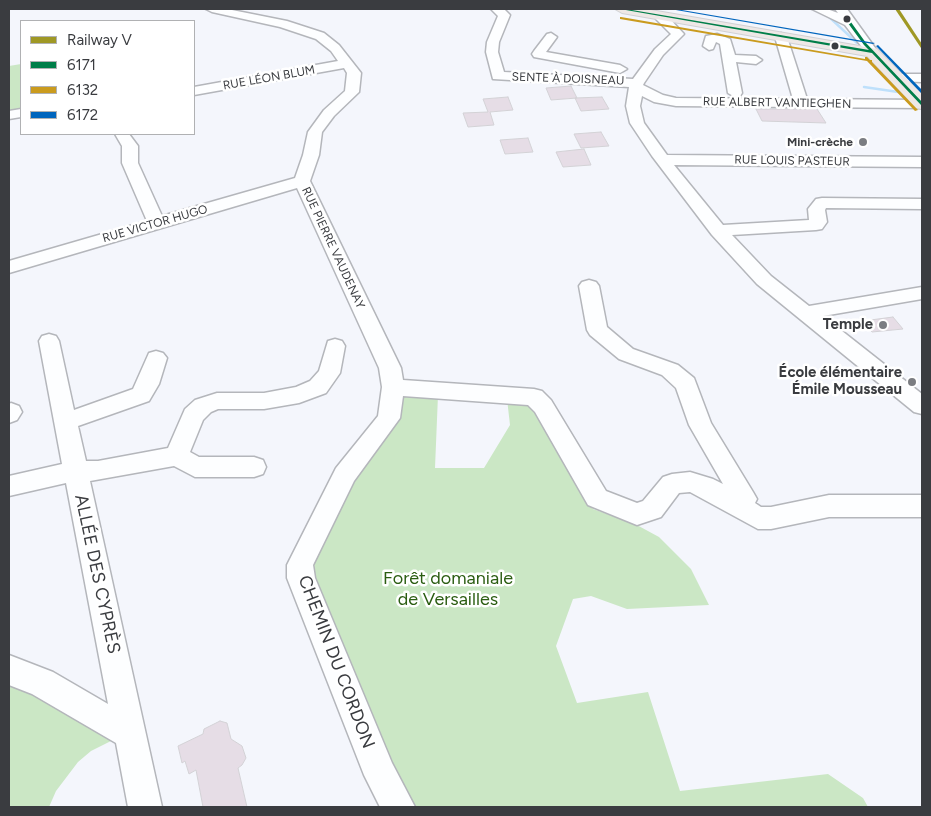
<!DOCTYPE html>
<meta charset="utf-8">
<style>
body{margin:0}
#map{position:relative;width:931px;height:816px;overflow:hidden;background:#f4f6fc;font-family:Figtree,sans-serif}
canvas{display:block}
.frame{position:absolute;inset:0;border:10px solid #3a3c40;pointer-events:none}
.legend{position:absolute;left:20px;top:20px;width:175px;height:115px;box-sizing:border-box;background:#fff;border:1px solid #b0b1b3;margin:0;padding:6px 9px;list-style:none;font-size:15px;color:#3a3c40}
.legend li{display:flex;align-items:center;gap:10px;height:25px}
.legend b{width:25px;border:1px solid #b0b1b3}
</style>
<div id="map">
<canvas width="931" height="816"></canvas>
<div class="frame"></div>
<ul class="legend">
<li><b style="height:6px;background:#9f9825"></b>Railway V</li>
<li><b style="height:6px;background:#007e49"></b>6171</li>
<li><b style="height:6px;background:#ca9b1e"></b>6132</li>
<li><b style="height:6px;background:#0065bd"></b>6172</li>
</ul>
</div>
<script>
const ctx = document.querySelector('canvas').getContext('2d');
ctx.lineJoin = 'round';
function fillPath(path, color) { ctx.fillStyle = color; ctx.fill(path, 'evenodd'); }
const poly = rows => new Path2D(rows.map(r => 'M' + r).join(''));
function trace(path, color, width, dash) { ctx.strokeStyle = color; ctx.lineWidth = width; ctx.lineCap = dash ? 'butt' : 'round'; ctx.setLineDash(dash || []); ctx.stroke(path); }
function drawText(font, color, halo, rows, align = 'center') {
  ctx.font = font + ' Figtree,sans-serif'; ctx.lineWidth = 5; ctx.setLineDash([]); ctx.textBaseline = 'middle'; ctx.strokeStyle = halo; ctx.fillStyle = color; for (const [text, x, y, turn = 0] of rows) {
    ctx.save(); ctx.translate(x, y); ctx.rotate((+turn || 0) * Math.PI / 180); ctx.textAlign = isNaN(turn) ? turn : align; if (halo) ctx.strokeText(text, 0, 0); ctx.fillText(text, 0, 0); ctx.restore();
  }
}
const green = poly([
 [21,64,20,111,9,114,9,66],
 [401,393,438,395,435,468,484,468,510,425,507,399,532,402,593,509,635,524,659,537,691,569,709,605,627,609,591,596,573,599,556,646,577,703,648,692,680,791,828,774,863,798,868,807,411,807,388,767,310,573,318,549],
 [9,680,23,684,80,719,111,741,91,751,78,762,56,791,49,807,9,807]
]);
const stream = poly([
 [827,15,857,43],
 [864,87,905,93]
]);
const building = poly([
 [571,86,577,98,551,100,546,88,571,86],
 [508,97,513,110,490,112,494,125,468,127,463,113,488,112,483,99,508,97],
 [602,97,609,109,581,111,575,98,602,97],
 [756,109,817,109,826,123,762,121,756,109],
 [601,132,609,146,581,148,574,134,601,132],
 [528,138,533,152,505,154,500,140,528,138],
 [584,149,591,165,563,167,556,152,584,149],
 [893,317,903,329,872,332,863,321,893,317],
 [220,721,227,723,231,739,242,746,246,758,242,765,238,768,247,807,203,807,196,770,189,774,185,761,182,763,178,746,203,734,204,729,220,721]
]);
const minor = poly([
 [206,9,227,9,287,21,324,33,339,45,361,73,359,92,334,116,322,132,319,155,310,181,401,368,403,380,534,389,542,391,551,400,606,491,637,503,643,501,663,477,672,474,690,472,713,479,723,484,689,425,676,388,662,375,619,359,590,335,587,330,579,286,582,282,589,280,596,282,599,286,607,327,633,349,678,365,694,378,711,423,753,492,757,499,755,503,761,507,771,507,829,495,922,495,922,517,829,517,771,529,758,529,690,492,679,493,661,517,637,525,588,505,535,412,528,405,403,396,400,418,354,481,313,565,315,578,392,763,415,807,380,807,364,775,287,578,287,565,336,468,378,416,382,387,379,368,297,188,9,273,9,261,147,221,122,163,122,146,115,134,129,134,138,146,138,163,162,216,295,178,303,155,308,132,324,110,345,91,347,73,344,68,194,95,194,87,338,61,331,51,316,39,280,27,212,12,206,9],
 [491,9,504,9,510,15,499,42,498,52,504,72,633,79,655,49,671,34,656,19,658,15,662,14,666,15,684,34,663,55,644,83,643,85,663,95,676,98,793,99,775,37,781,33,787,37,807,99,922,100,922,108,676,106,654,102,642,96,640,106,644,123,667,155,922,157,922,167,674,165,723,225,809,220,808,209,816,199,822,198,922,199,922,209,826,208,825,210,827,222,822,229,816,230,732,235,771,276,809,306,922,287,922,299,823,316,922,394,922,414,914,412,757,284,712,235,652,156,630,123,626,106,629,87,493,79,486,52,487,42,498,16,491,9],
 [812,9,827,9,838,13,835,9,847,9,878,52,872,56,868,55,845,25,812,9],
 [551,33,557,37,546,52,620,65,627,69,620,73,534,57,532,54,534,51,547,34,551,33],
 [717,34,730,39,735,55,756,56,762,60,756,64,736,62,742,93,740,96,735,97,728,93,720,44,716,42,713,49,709,50,703,46,706,36,717,34],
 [897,74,922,74,922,82,892,81,890,78,892,75,897,74],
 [21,109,21,117,9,119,9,111,21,109],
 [49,334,56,336,59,341,74,410,133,389,149,353,156,351,163,353,167,358,159,384,149,401,78,426,86,461,98,461,168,448,185,409,195,400,217,393,264,393,296,387,310,381,319,371,328,341,335,339,342,341,345,346,340,373,326,393,299,403,264,409,218,409,211,412,203,420,190,452,199,457,254,457,263,460,266,467,263,474,254,477,195,477,174,466,90,481,162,807,128,807,116,743,32,694,9,685,9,655,53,672,108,704,66,483,9,496,9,476,62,464,39,341,42,336,49,334],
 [11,403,19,406,22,412,17,420,9,423,9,404,11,403]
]);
const major = poly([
 [615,9,645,9,877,49,922,94,922,109,916,108,867,56,622,13,615,9]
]);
const bus1 = poly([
 [620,9,626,9,869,50,864,45,845,19,848,18,866,43,922,102,922,105,921,105,872,53,620,9]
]);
const bus2 = poly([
 [621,17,865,59,865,57,867,57,870,60,872,60,872,62,918,110,915,111,867,61,620,19,620,17,621,17]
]);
const bus3 = poly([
 [670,9,676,9,875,43,873,44,670,9],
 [878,45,922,90,922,93,921,93,877,47,876,46,878,45]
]);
const rail1 = poly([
 [895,9,899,9,922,44,922,48,921,48,895,9]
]);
const markers = [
 [847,19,4.5,"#3a3c40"],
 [835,46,4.5,"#3a3c40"],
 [863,142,5,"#7b7d82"],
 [883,325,5,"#7b7d82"],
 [912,382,5,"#7b7d82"]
];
const farStreetnames = [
 ["RUE LÉON BLUM",269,78,-10],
 ["SENTE À DOISNEAU",568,79,2],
 ["RUE ALBERT VANTIEGHEN",777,103,1],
 ["RUE LOUIS PASTEUR",792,161,1],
 ["RUE VICTOR HUGO",155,224,-16],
 ["RUE PIERRE VAUDENAY",333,248,65]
];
const farPoinames = [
 ["Mini-crèche",853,142]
];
const poiNames = [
 ["Temple",873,325],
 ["École élémentaire",902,373],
 ["Émile Mousseau",902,390]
];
const nearStreetnames = [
 ["ALLÉE DES CYPRÈS",97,574,78],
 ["CHEMIN DU CORDON",336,662,69]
];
const nearParknames = [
 ["Forêt domaniale",448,579],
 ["de Versailles",448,600]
];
fillPath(green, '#cbe7c5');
trace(stream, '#bee0fb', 2.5);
fillPath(building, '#e6dde6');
trace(building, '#d3d2d6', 1);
trace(minor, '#b4b6bb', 3);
trace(major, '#d0d1d4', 2);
fillPath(minor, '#fdfeff');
fillPath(major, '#eee8e6');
fillPath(bus1, '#007e49');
fillPath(bus2, '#ca9b1e');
fillPath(bus3, '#0065bd');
fillPath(rail1, '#9f9825');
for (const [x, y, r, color] of markers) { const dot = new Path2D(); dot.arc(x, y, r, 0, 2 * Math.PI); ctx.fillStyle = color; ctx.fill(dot); trace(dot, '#fff', 2); }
drawText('12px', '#3a3c40', '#fff', farStreetnames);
drawText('bold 12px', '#3a3c40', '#fff', farPoinames, 'right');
drawText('bold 15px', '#3a3c40', '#fff', poiNames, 'right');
drawText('18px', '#3a3c40', '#fff', nearStreetnames);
drawText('18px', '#2b5d12', '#fff', nearParknames);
</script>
